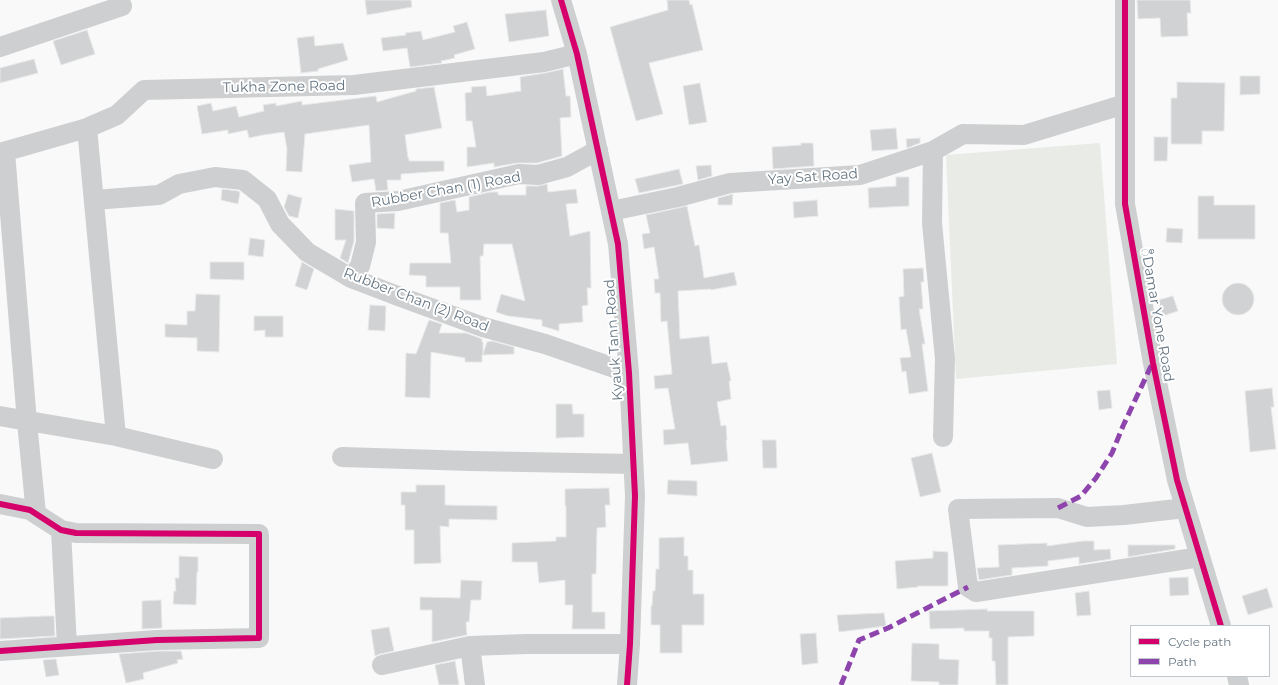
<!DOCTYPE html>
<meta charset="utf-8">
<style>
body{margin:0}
#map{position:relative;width:1278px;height:685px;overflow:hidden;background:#f9f9f9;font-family:Montserrat,sans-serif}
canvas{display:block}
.legend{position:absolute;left:1130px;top:625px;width:140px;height:52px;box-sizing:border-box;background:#fff;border:1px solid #c1c8cd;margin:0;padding:5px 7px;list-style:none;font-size:12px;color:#657683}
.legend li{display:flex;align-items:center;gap:8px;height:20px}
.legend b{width:20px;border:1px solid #c1c8cd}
</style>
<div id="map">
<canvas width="1278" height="685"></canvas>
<ul class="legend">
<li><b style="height:5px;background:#d6006c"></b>Cycle path</li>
<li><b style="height:5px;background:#8e44ad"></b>Path</li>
</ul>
</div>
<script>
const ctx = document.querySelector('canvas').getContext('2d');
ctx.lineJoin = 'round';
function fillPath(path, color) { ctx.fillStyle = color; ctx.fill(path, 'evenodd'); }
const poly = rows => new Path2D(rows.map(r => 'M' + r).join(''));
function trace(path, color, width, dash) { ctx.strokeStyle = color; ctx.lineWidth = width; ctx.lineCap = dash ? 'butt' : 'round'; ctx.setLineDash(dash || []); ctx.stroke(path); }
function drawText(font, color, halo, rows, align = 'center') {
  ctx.font = font + ' Montserrat,sans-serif'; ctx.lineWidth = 4; ctx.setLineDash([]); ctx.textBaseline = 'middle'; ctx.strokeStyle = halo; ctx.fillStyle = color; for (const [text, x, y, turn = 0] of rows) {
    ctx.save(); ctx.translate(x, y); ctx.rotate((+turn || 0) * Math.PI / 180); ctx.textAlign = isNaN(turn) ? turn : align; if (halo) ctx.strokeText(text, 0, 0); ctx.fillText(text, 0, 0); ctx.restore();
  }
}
const green = poly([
 [1100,143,1117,364,956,379,946,155]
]);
const building = poly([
 [365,0,411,0,412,7,367,15,365,0],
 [667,0,689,0,690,5,692,4,703,50,649,63,663,114,636,121,610,27,668,10,667,0],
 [1137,0,1190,0,1191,13,1187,13,1188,36,1161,37,1160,18,1138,19,1137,0],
 [546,10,549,36,509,42,505,14,546,10],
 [467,22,475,49,454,55,455,58,441,61,442,63,410,67,407,48,383,51,381,38,406,35,405,33,421,31,423,40,455,32,453,26,467,22],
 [87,30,95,54,61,65,53,41,87,30],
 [314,36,315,46,343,43,348,60,318,69,318,71,301,73,297,38,314,36],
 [34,59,38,73,0,83,0,68,34,59],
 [563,69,566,96,570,96,571,117,560,118,562,156,537,163,517,163,494,167,494,163,467,167,467,147,476,147,472,121,466,121,465,93,472,92,471,87,486,86,487,96,521,91,520,77,545,73,563,69],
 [1240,76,1260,76,1260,94,1240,95,1240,76],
 [1177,82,1225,83,1224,131,1202,131,1202,144,1171,144,1171,98,1177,98,1177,82],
 [700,83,707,122,689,125,683,86,700,83],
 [434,87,442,128,405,135,408,158,409,158,409,161,444,161,444,171,401,174,401,180,387,180,388,190,376,191,374,179,352,182,349,165,371,162,369,125,305,134,302,172,286,171,287,149,284,132,263,135,249,138,247,130,228,134,228,130,202,134,197,106,211,103,213,111,236,106,239,117,264,111,263,105,276,103,276,106,302,101,302,105,376,96,377,102,416,91,416,89,434,87],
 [896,128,898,149,872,151,870,130,896,128],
 [1154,137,1168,137,1167,161,1154,161,1154,137],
 [920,138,920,143,907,148,906,139,920,138],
 [801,143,813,143,814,166,773,169,772,147,801,145,801,143],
 [711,165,712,176,698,180,696,166,711,165],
 [679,169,683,184,639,193,635,179,679,169],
 [896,177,909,177,909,206,869,208,868,188,896,186,896,177],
 [547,184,548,192,576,189,578,203,566,204,570,236,590,231,591,288,587,288,588,305,582,306,583,322,559,324,559,331,542,326,542,320,508,316,496,312,501,294,525,301,512,244,484,244,483,256,480,256,481,300,460,300,460,287,426,287,426,276,409,275,410,263,451,263,448,233,440,233,440,203,455,200,457,212,469,210,469,197,490,192,498,192,498,195,526,195,526,186,538,186,547,184],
 [222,189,238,191,240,192,238,204,221,200,222,189],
 [288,194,302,198,298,218,289,216,284,207,288,194],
 [733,194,732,205,718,205,718,198,733,194],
 [1198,196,1214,196,1214,205,1255,205,1255,239,1198,239,1198,196],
 [817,200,818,216,794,218,793,202,817,200],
 [687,206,695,246,699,245,704,278,734,272,737,285,711,290,711,289,678,291,680,339,709,336,712,364,727,362,731,381,729,381,731,399,717,402,721,426,726,425,727,440,726,441,728,461,691,465,688,443,664,445,663,430,675,429,668,388,655,389,654,376,672,374,667,321,661,322,660,293,655,293,654,279,659,279,654,247,644,249,642,234,650,233,646,215,687,206],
 [335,209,354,211,354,241,348,263,340,258,346,240,335,240,335,209],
 [395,213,394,229,377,228,377,214,395,213],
 [1167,228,1183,229,1182,243,1166,242,1167,228],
 [250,238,265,240,263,257,248,255,250,238],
 [210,262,244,262,244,280,210,279,210,262],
 [302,262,314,269,307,290,295,286,302,262],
 [923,268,924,282,921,282,923,309,919,309,925,344,922,344,928,391,909,394,906,371,902,372,900,358,911,357,906,329,901,330,899,297,904,296,903,269,923,268],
 '1222 299a16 16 0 1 1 32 0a16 16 0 1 1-32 0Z',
 [196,294,220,295,219,352,197,351,197,338,165,337,165,324,187,325,187,311,195,311,196,294],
 [1173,296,1178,311,1163,316,1158,300,1173,296],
 [370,305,386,306,385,331,368,330,370,305],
 [254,316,283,316,283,337,265,337,265,330,254,331,254,316],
 [429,320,442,324,439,333,466,333,482,339,482,342,483,342,483,354,487,342,492,341,514,347,514,354,482,355,482,362,465,362,465,358,431,352,430,398,405,397,406,353,416,354,429,320],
 [1272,388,1274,407,1271,407,1276,449,1250,452,1245,391,1272,388],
 [1110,390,1112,408,1099,410,1097,391,1110,390],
 [556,404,572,404,573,414,584,414,584,437,556,438,556,404],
 [762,440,776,440,777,468,763,468,762,440],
 [932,453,941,492,920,497,911,458,932,453],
 [668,480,697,481,697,496,667,494,668,480],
 [416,485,445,485,445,505,497,506,497,520,449,519,449,527,440,526,441,563,414,564,414,530,405,530,405,505,401,505,401,492,416,492,416,485],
 [609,488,610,505,605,505,606,527,597,528,596,574,592,574,592,612,605,612,605,629,572,629,573,605,565,605,565,580,539,583,537,562,512,562,512,543,556,541,556,537,566,537,566,506,565,506,565,489,609,488],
 [684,537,684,556,688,556,688,570,693,570,693,594,704,594,704,625,682,625,682,653,660,653,660,625,651,625,651,606,652,606,653,591,655,591,656,569,659,569,659,538,684,537],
 [1083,541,1094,541,1094,550,1110,549,1111,559,1079,564,1079,557,1048,561,1048,566,1012,568,1012,575,979,580,977,568,999,567,998,545,1047,543,1047,546,1083,541],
 [1128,545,1175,545,1175,549,1128,557,1128,545],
 [933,551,948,552,948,586,918,586,918,587,897,589,895,561,933,558,933,551],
 [179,556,198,557,198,572,197,572,196,605,173,604,174,591,176,591,175,578,179,578,179,556],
 [1188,577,1189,595,1170,596,1169,578,1188,577],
 [461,580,482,581,481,600,471,600,469,622,466,622,467,635,432,642,432,610,420,610,420,597,460,598,461,580],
 [1267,588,1273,607,1248,615,1242,596,1267,588],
 [1089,591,1091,615,1077,616,1075,593,1089,591],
 [161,600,162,628,142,629,142,601,161,600],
 [987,609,987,611,1034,611,1034,636,1008,637,1008,685,996,685,995,661,992,661,992,638,989,638,989,631,964,631,964,628,930,629,929,611,987,609],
 [884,613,886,626,839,632,837,615,884,613],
 [46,616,54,616,55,636,0,639,0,618,46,616],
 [389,627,394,651,380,654,375,656,371,630,389,627],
 [816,633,818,663,802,665,800,634,816,633],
 [912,643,939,644,939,659,959,660,958,685,939,685,939,682,911,681,912,643],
 [158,651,181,651,183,659,177,660,178,663,143,673,144,679,126,683,119,654,158,651],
 [56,659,59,675,46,677,43,660,56,659],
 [455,661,459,685,439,685,435,665,455,661]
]);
const minor = poly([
 [561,0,577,54,618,244,629,373,635,496,630,644,627,685],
 [1125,0,1125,204,1153,363,1177,480,1221,626],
 [0,47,122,6],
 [87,128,116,436],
 [933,151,932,223,945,359,943,437],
 [5,152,27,422,36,514],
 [0,153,87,128,117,115,144,90,354,85,544,62,577,54],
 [94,200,159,195,179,184,215,177,243,180,267,199,280,224,307,252,351,278,398,296,483,327,545,344,629,373],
 [611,211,678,197,730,183,860,175,933,151,963,134,1024,135,1125,104],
 [351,278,360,266,366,242,365,203,398,201,519,174,538,175,567,167,598,150],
 [0,416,116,436,213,459],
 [342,457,471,461,633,464],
 [0,504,30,510,61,530,76,533,259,534,259,638,157,640,0,651],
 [1185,508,1124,515,1087,517,1058,508,958,509,968,587,976,592,1200,557],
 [61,530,67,646],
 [470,646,475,685],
 [382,665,470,646,527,644,630,644],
 [1237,676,1239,685]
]);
const quiet = poly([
 [1058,508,1081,496,1096,478,1112,453,1123,426,1152,364],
 [841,685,859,640,888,628,968,587]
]);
const cycleway = poly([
 [561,0,577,54,618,244,629,373,635,496,630,644,627,685],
 [1125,0,1125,204,1153,363,1177,480,1221,626],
 [0,504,30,510,61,530,76,533,259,534,259,638,157,640,0,651]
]);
const streetNames = [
 ["Tukha Zone Road",284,87,-1],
 ["Yay Sat Road",813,177,-4],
 ["Rubber Chan (1) Road",446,190,-10],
 ["Rubber Chan (2) Road",416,300,21],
 ["ီDamar Yone Road",1157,315,80],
 ["Kyauk Tann Road",614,340,-94]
];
fillPath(green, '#e8ebe6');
fillPath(building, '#d0d2d3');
trace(building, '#e8e8e8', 1);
trace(minor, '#cecfd0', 20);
trace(quiet, '#8e44ad', 5, [10, 5]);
trace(cycleway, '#d6006c', 6);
drawText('14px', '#657683', '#fff', streetNames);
</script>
